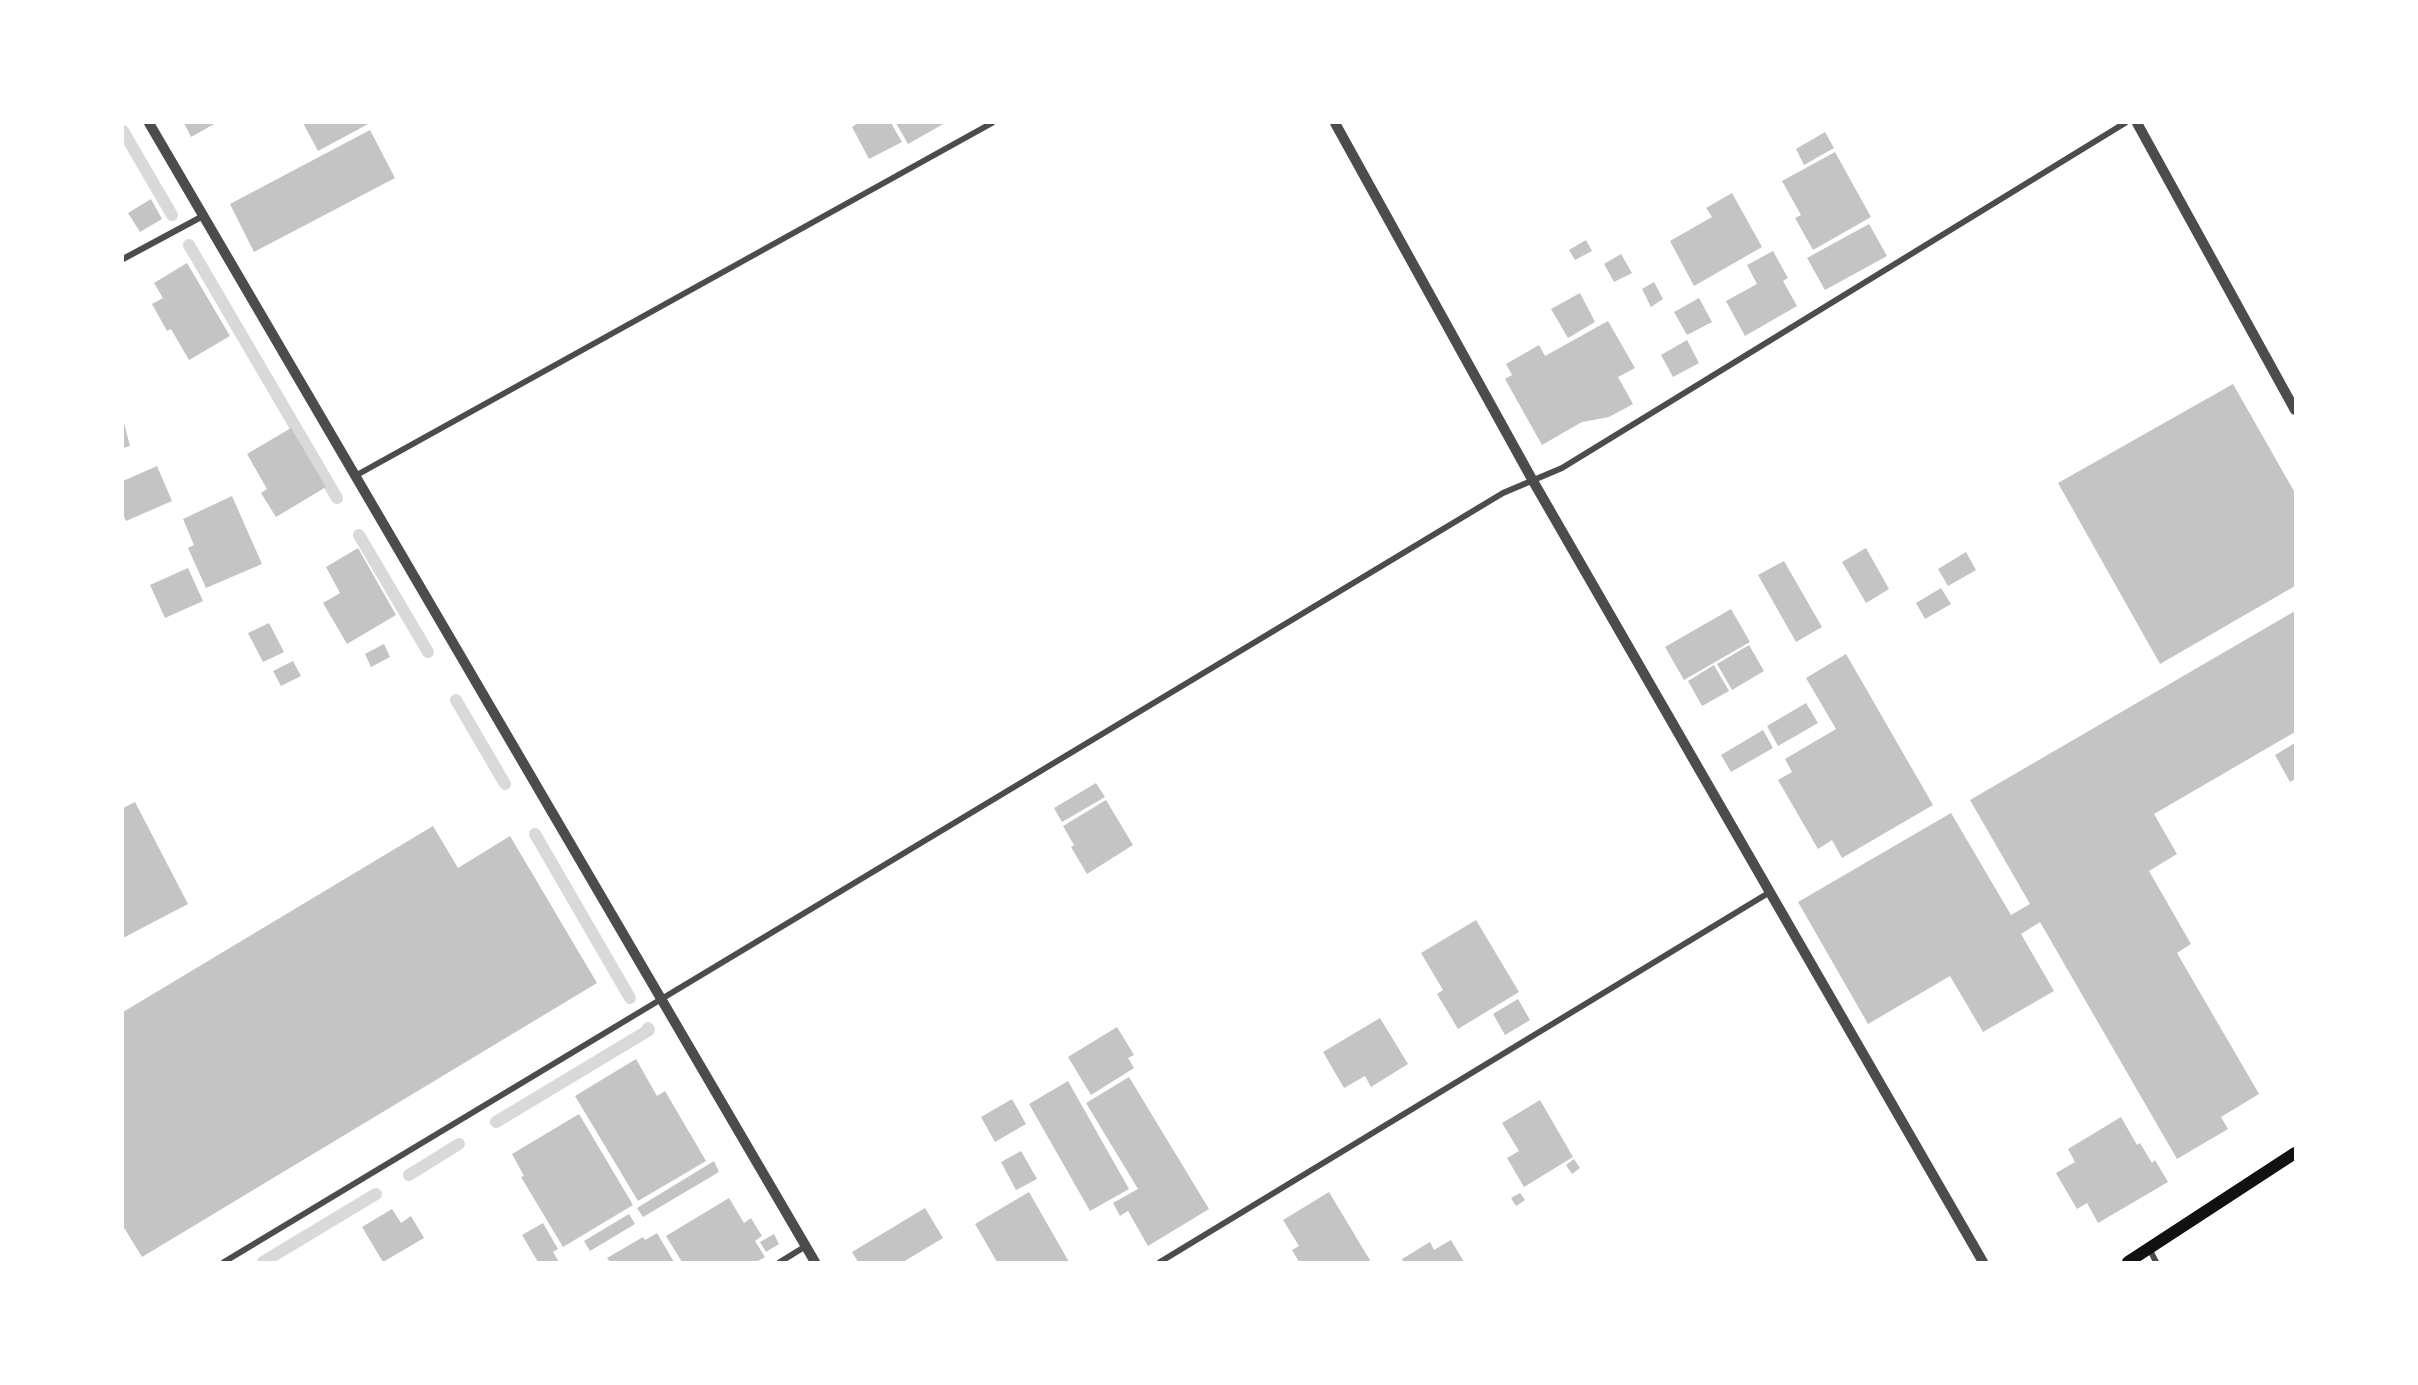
<!DOCTYPE html>
<style>
body{margin:0}
#map{position:relative;width:2418px;height:1385px;overflow:hidden;background:#fff;font-family:Bitter,serif}
canvas{display:block}
.frame{position:absolute;inset:0;border:124px solid #fff;pointer-events:none}
</style>
<div id="map">
<canvas width="2418" height="1385"></canvas>
<div class="frame"></div>
</div>
<script>
const ctx = document.querySelector('canvas').getContext('2d');
ctx.lineJoin = 'round';
const poly = rows => new Path2D(rows.map(r => 'M' + r).join(''));
function trace(path, color, width, dash) { ctx.strokeStyle = color; ctx.lineWidth = width; ctx.lineCap = dash ? 'butt' : 'round'; ctx.setLineDash(dash || []); ctx.stroke(path); }
function fillPath(path, color) { ctx.fillStyle = color; ctx.fill(path, 'evenodd'); }
const stream = poly([
 [123,131,172,215],
 [189,245,337,498],
 [359,535,428,652],
 [456,700,505,784],
 [535,834,630,998],
 [496,1122,649,1030,648,1028],
 [409,1175,459,1144],
 [263,1262,376,1194]
]);
const building = poly([
 [184,123,216,123,191,137],
 [303,123,370,123,318,151],
 [858,123,891,123,902,142,869,159,852,127],
 [896,123,945,123,908,144],
 [370,130,395,178,254,252,230,204],
 [1825,132,1834,148,1804,165,1796,149],
 [1835,152,1871,217,1813,250,1795,218,1801,215,1782,181],
 [1732,193,1762,247,1694,286,1670,241,1712,217,1706,208],
 [151,199,162,219,140,232,128,213],
 [1869,224,1887,256,1825,290,1807,258],
 [1586,240,1592,251,1575,260,1569,250],
 [1773,251,1788,278,1783,281,1797,306,1745,336,1726,301,1757,284,1747,265],
 [1621,254,1632,273,1614,282,1604,264],
 [187,263,230,336,189,360,171,329,167,331,152,304,163,298,154,283],
 [1654,282,1663,299,1651,307,1642,289],
 [1580,293,1595,322,1568,338,1551,309],
 [1699,298,1712,322,1687,335,1674,312],
 [1608,321,1635,368,1618,377,1633,404,1609,417,1582,422,1542,445,1505,379,1512,375,1506,364,1539,345,1545,356],
 [1687,340,1699,363,1673,377,1661,355],
 [2233,384,2295,493,2295,586,2160,664,2058,483],
 [123,419,130,446,123,448],
 [291,428,326,487,276,517,261,493,267,489,247,454],
 [157,466,172,501,126,521,123,514,123,481],
 [232,496,262,564,206,588,188,548,194,545,183,519],
 [358,548,396,615,347,644,323,603,340,593,326,567],
 [1866,548,1889,589,1866,603,1842,562],
 [1966,552,1976,570,1948,586,1938,569],
 [1784,561,1822,627,1796,642,1758,575],
 [188,568,203,601,165,618,150,585],
 [1941,588,1951,604,1925,619,1916,603],
 [1731,609,1750,642,1684,680,1665,647],
 [2295,611,2295,732,2154,814,2177,854,2149,871,2191,944,2177,953,2259,1094,2221,1117,2228,1129,2177,1159,2040,922,2021,934,2054,991,1983,1032,1950,976,1868,1024,1798,902,1951,813,2011,915,2030,904,1970,800],
 [269,623,284,652,263,662,248,633],
 [384,644,390,657,371,667,365,654],
 [1749,645,1764,671,1732,690,1717,664],
 [1846,654,1933,805,1842,858,1832,840,1818,849,1778,780,1792,772,1785,759,1836,729,1806,678],
 [293,661,301,676,281,686,273,671],
 [1714,665,1729,691,1702,706,1688,681],
 [1806,703,1818,723,1778,746,1767,726],
 [1763,730,1773,748,1731,772,1721,755],
 [2295,743,2295,779,2290,782,2275,755],
 [1096,783,1105,797,1062,822,1054,808],
 [1106,800,1133,845,1087,874,1071,847,1074,845,1063,826],
 [135,802,188,904,123,938,123,808],
 [433,826,458,868,510,836,597,983,142,1257,123,1226,123,1012],
 [1476,920,1519,992,1458,1029,1437,994,1443,990,1421,953],
 [1518,999,1530,1020,1505,1035,1493,1014],
 [1380,1018,1408,1064,1371,1087,1365,1076,1344,1088,1323,1052],
 [1117,1027,1134,1055,1128,1058,1134,1068,1091,1095,1068,1057],
 [636,1059,657,1096,665,1091,706,1161,638,1201,575,1096],
 [1129,1077,1209,1209,1148,1246,1128,1211,1120,1216,1113,1203,1138,1189,1086,1103],
 [1068,1081,1129,1189,1090,1211,1029,1104],
 [1012,1099,1026,1124,995,1142,981,1117],
 [1540,1100,1573,1157,1524,1187,1507,1158,1519,1151,1502,1123],
 [579,1114,633,1205,563,1247,521,1177,524,1176,512,1154],
 [2121,1117,2137,1145,2140,1143,2152,1163,2155,1160,2168,1182,2098,1223,2087,1203,2077,1209,2056,1173,2075,1162,2068,1149],
 [1021,1151,1037,1179,1016,1190,1001,1162],
 [1574,1159,1580,1168,1572,1174,1566,1165],
 [714,1161,719,1172,643,1217,637,1208],
 [1029,1192,1069,1262,997,1262,975,1224],
 [1329,1192,1371,1262,1299,1262,1292,1250,1299,1246,1283,1220],
 [1520,1193,1525,1200,1516,1206,1511,1198],
 [729,1198,744,1223,751,1218,762,1236,755,1241,765,1257,756,1262,682,1262,666,1236],
 [925,1208,943,1238,903,1262,858,1262,852,1252],
 [392,1209,401,1223,411,1216,424,1238,383,1262,362,1227],
 [629,1214,635,1224,590,1251,584,1241],
 [543,1223,558,1249,553,1252,559,1262,538,1262,522,1235],
 [657,1233,674,1262,610,1262,607,1258,643,1237,645,1240],
 [774,1234,779,1244,766,1252,760,1242],
 [1451,1240,1464,1262,1403,1262,1402,1259,1430,1242,1434,1250]
]);
const minor = poly([
 [123,259,203,216],
 [355,476,992,123],
 [2149,1248,2156,1262],
 [224,1262,1503,493,1562,468,2125,123],
 [780,1262,806,1246],
 [1160,1262,1770,892]
]);
const tertiary = poly([
 [149,123,815,1262],
 [1335,123,1533,481,1983,1262],
 [2137,123,2295,410]
]);
const secondary = poly([
 [2128,1262,2295,1153]
]);
trace(stream, '#d9d9d9', 12);
fillPath(building, '#c4c4c4');
trace(minor, '#4c4c4c', 6);
trace(tertiary, '#4c4c4c', 10);
trace(secondary, '#111', 12);
</script>
